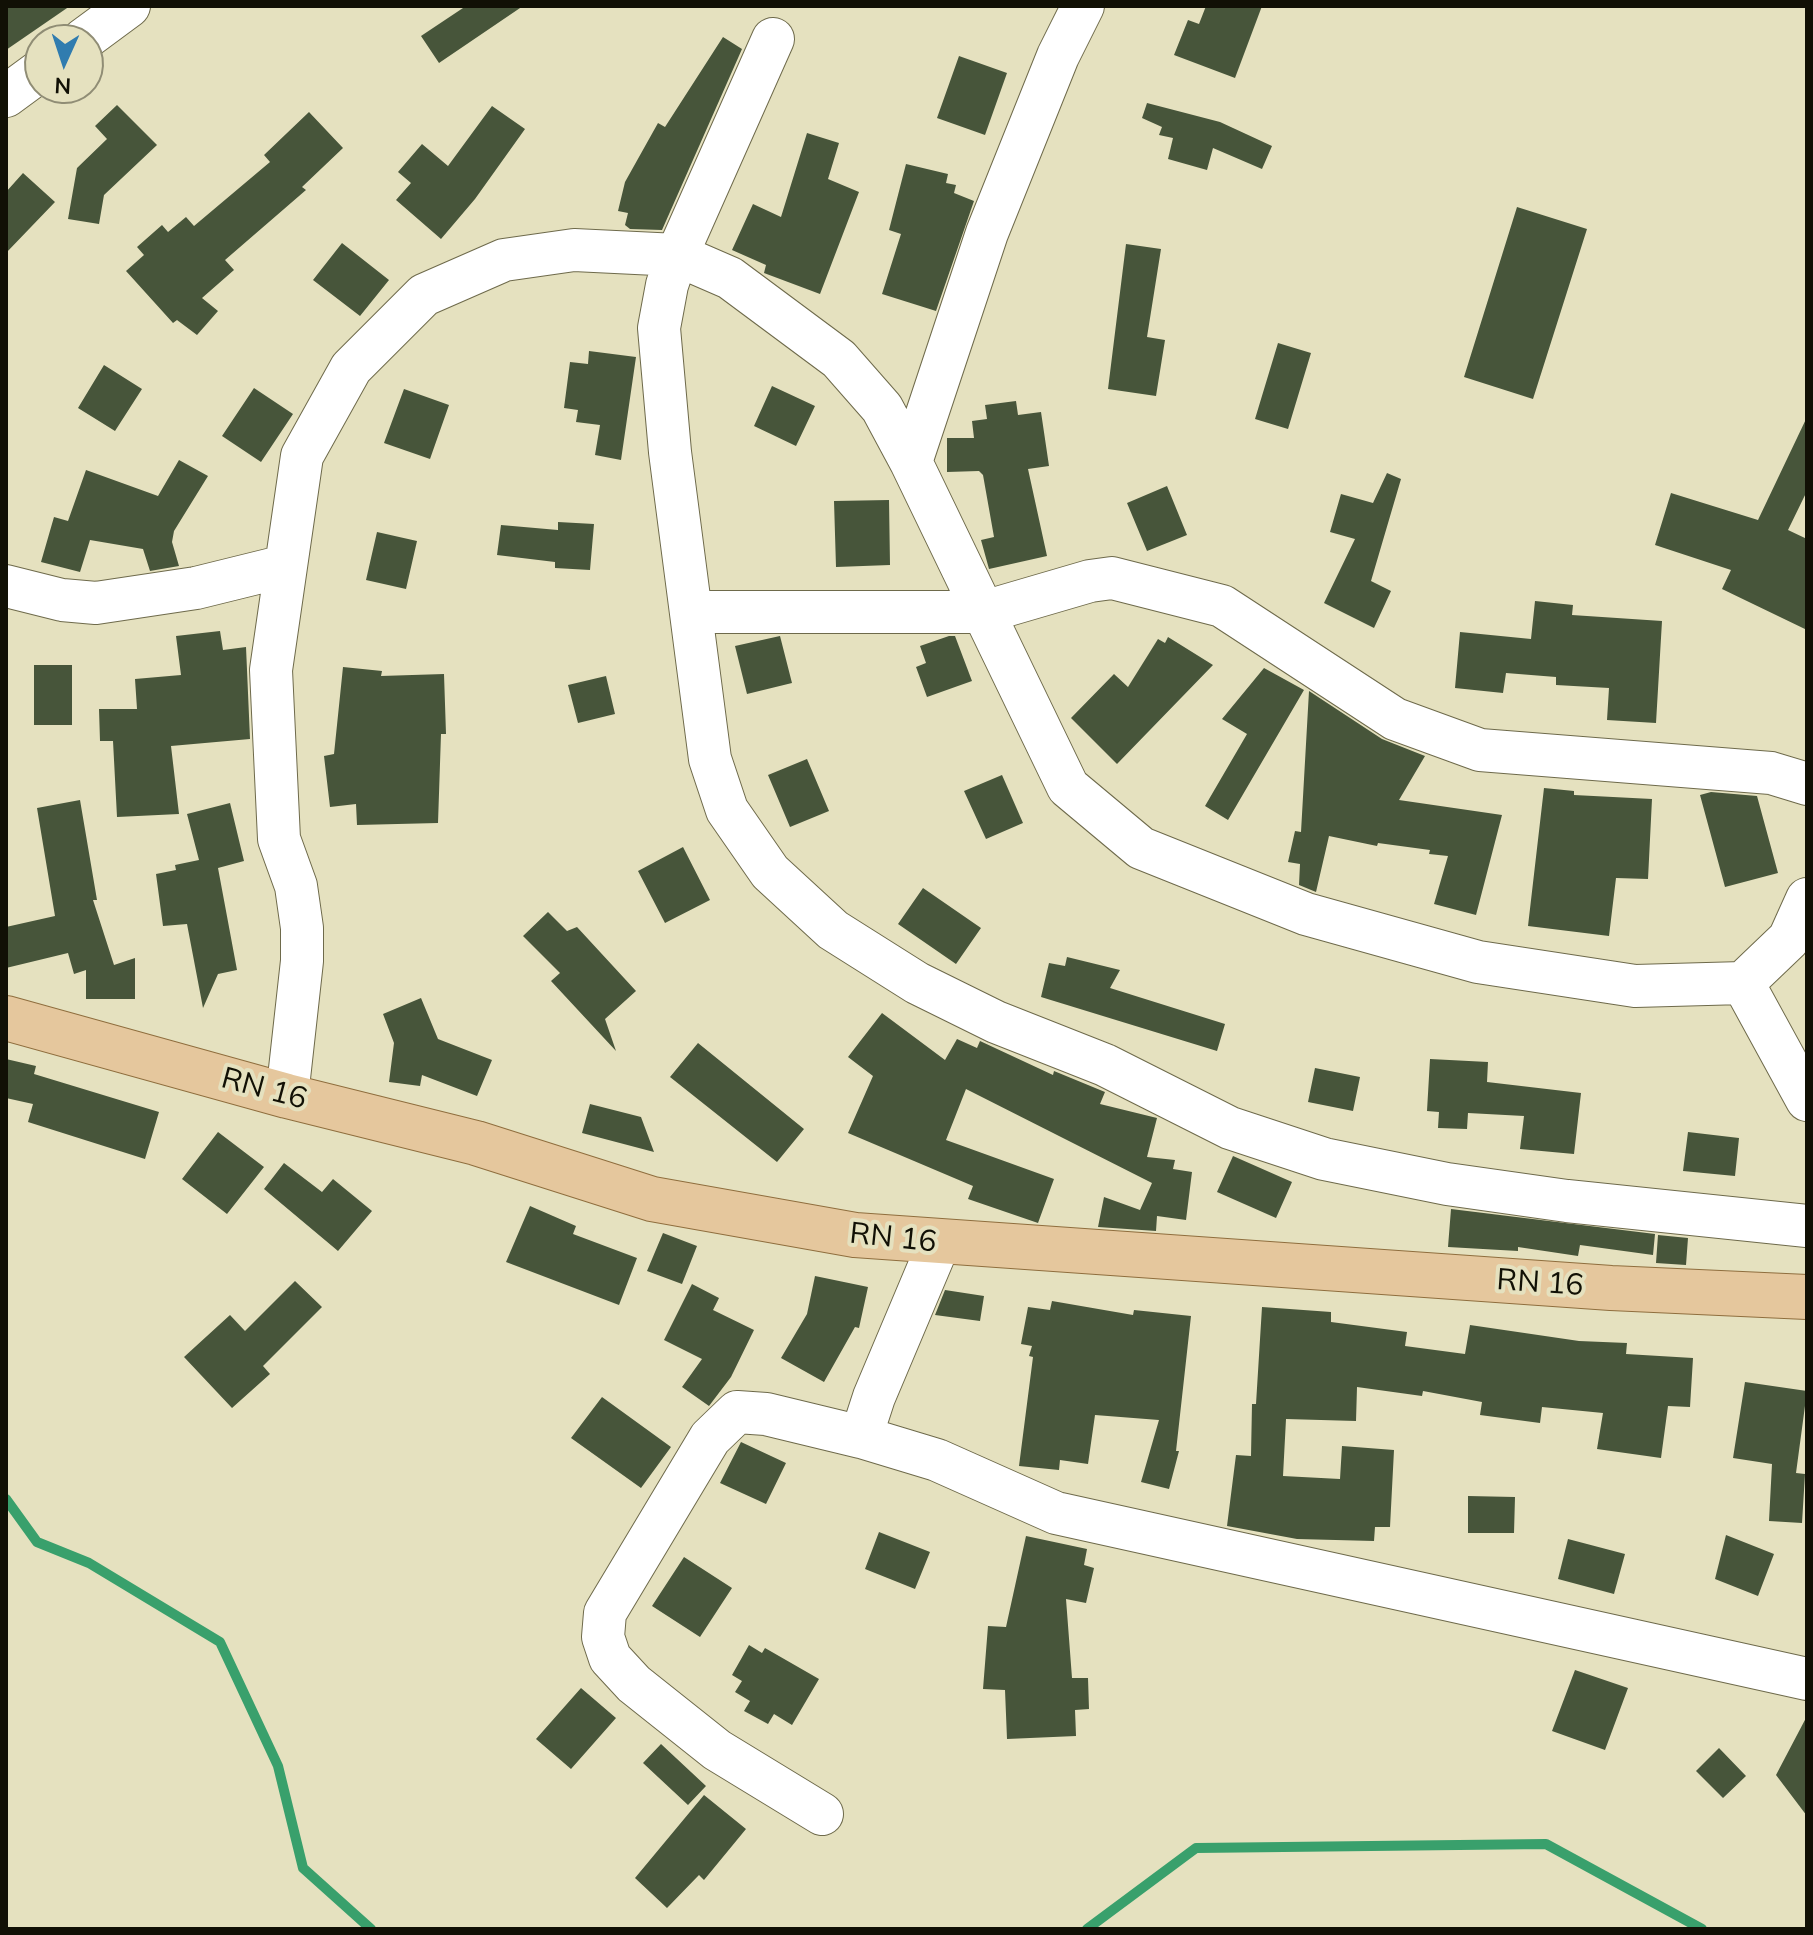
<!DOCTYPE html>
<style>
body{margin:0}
#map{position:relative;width:1813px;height:1935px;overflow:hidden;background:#e5e1bf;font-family:Mulish,sans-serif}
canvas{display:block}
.frame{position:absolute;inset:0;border:8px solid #111005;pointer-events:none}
.north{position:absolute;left:24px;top:24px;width:80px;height:80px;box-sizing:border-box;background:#e5e1bf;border:2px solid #908d75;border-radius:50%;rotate:183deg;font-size:22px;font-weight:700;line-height:32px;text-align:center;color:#111005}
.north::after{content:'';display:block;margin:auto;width:28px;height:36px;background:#307caf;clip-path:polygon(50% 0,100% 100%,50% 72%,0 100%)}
</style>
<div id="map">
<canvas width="1813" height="1935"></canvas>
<div class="frame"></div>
<div class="north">N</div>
</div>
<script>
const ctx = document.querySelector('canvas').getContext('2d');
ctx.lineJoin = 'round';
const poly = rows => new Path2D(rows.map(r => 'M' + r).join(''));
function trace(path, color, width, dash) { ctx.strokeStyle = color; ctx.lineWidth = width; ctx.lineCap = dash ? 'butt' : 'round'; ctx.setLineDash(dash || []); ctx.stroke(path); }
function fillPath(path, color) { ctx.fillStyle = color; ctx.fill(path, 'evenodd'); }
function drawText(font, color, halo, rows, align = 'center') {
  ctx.font = font + ' Mulish,sans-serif'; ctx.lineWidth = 8; ctx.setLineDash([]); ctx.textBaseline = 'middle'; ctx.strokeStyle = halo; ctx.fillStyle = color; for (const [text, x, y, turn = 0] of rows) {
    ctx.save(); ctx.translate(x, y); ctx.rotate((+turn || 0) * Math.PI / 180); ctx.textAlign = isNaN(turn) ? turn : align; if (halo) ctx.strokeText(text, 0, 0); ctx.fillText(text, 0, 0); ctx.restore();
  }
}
const stream = poly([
 [6,1499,37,1542,89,1563,220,1642,278,1766,303,1868,371,1929],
 [1087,1929,1196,1848,1546,1844,1702,1929]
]);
const building = poly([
 [6,6,70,6,6,50],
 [466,6,523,6,439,63,421,36],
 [1206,6,1262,6,1235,78,1174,55,1188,20,1199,24],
 [723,37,742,49,662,230,630,229,625,225,628,213,618,211,625,182,658,123,665,127],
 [959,56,1007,73,985,135,937,118],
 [1147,103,1220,122,1272,146,1262,169,1213,148,1207,170,1168,159,1173,138,1159,135,1162,127,1142,118],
 [117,105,157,145,104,195,99,224,68,219,77,168,107,139,95,126],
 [492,106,525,129,475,199,441,239,396,200,411,183,398,172,422,144,448,166],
 [309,112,343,148,302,187,306,190,225,260,234,270,202,298,218,311,197,335,177,320,173,323,126,271,144,255,137,247,162,225,168,232,186,217,194,226,270,162,264,155],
 [807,133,839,143,828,179,859,192,820,294,764,273,766,265,732,250,753,204,781,217],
 [906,164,948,174,946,183,956,185,954,193,974,201,936,311,882,294,901,234,889,230],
 [23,173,55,202,6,253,6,192],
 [1517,207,1587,229,1533,399,1464,377],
 [342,243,389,280,360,316,313,280],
 [1126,244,1161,249,1147,337,1165,340,1156,396,1108,389],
 [1278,343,1311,353,1288,429,1255,419],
 [589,351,636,357,621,460,595,455,600,425,576,422,578,410,564,408,570,362,588,364],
 [104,365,142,389,115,431,78,408],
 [772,386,815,406,796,446,754,426],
 [254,388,293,414,261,462,222,436],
 [404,389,449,405,430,459,384,443],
 [1016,401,1018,415,1041,412,1049,466,1028,469,1047,556,989,569,981,540,994,537,983,475,979,471,947,472,947,438,974,438,972,421,987,419,985,405],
 [1807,417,1807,491,1788,530,1807,539,1807,630,1722,589,1731,570,1655,545,1671,493,1758,520],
 [179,460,208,476,174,531,172,542,179,566,150,571,143,549,90,540,80,572,41,562,54,517,68,521,86,470,158,496],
 [1387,473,1401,479,1371,581,1391,591,1374,628,1324,603,1355,539,1330,532,1341,494,1373,503],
 [1167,486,1187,535,1147,551,1127,503],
 [889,500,890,565,836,567,834,501],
 [558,522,594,524,590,570,555,568,555,562,497,555,501,525,558,530],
 [377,532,417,541,406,589,366,580],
 [1535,601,1573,605,1572,615,1662,621,1656,723,1607,720,1609,688,1556,685,1556,677,1506,673,1503,693,1455,688,1460,632,1531,639],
 [220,631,223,650,246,647,250,739,171,746,179,814,117,817,113,741,100,741,99,709,137,709,135,679,181,675,176,636],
 [780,636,792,683,747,694,735,646],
 [949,636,955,636,972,681,927,697,916,667,926,663,920,646],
 [1168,637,1213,665,1117,764,1071,718,1114,674,1128,687,1158,639,1165,643],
 [34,665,72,665,72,725,34,725],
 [343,667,382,671,381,676,444,674,446,734,441,734,438,823,357,825,356,804,330,807,324,756,334,754],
 [1264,668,1304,690,1228,820,1205,806,1247,734,1222,719],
 [606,676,615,714,578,723,568,685],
 [1309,691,1382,739,1425,756,1399,800,1502,815,1476,915,1434,904,1448,856,1429,854,1430,850,1378,843,1377,846,1329,836,1316,892,1299,885,1300,864,1288,862,1295,831,1301,832],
 [807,759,829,811,790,827,768,775],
 [1002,775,1023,823,986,839,964,791],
 [1544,788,1574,791,1574,795,1652,799,1648,879,1616,878,1609,936,1528,926],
 [1711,792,1757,796,1778,873,1725,887,1700,795],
 [80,800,97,900,93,900,114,965,135,958,135,999,86,999,86,970,74,974,68,953,6,968,6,927,55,916,37,808],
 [230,803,244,861,218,868,237,970,218,974,203,1008,187,924,163,926,156,874,176,870,175,865,199,860,187,814],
 [683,847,710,900,665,923,638,871],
 [923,888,981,928,956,964,898,924],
 [548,912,567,931,577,927,636,991,605,1019,616,1051,551,981,560,973,523,936],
 [1067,957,1120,970,1110,988,1225,1024,1217,1051,1041,997,1049,963,1065,966],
 [421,998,438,1039,492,1060,477,1096,422,1075,420,1086,389,1082,394,1043,383,1014],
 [882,1013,945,1060,957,1039,977,1048,980,1041,1053,1075,1054,1071,1105,1092,1100,1104,1157,1118,1147,1157,1175,1160,1173,1169,1192,1172,1186,1220,1157,1216,1156,1231,1098,1227,1104,1197,1140,1210,1152,1183,966,1089,946,1140,1054,1179,1038,1223,968,1199,973,1186,848,1133,873,1076,848,1057],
 [698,1043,804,1129,777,1162,670,1077],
 [6,1059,36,1066,34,1074,159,1112,145,1159,28,1122,33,1104,6,1098],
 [1430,1059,1488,1062,1487,1082,1581,1093,1574,1154,1520,1149,1524,1116,1468,1113,1467,1129,1438,1128,1439,1112,1427,1111],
 [1315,1068,1360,1077,1353,1111,1308,1102],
 [590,1104,641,1117,654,1152,582,1133],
 [218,1132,264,1167,227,1214,182,1179],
 [1688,1132,1739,1138,1735,1176,1683,1171],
 [1233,1156,1292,1182,1276,1218,1217,1192],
 [284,1163,322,1192,333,1179,372,1211,338,1251,264,1189],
 [530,1206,576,1226,573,1234,637,1258,619,1305,506,1262],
 [1451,1209,1655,1234,1653,1255,1580,1245,1578,1256,1518,1247,1518,1251,1448,1247],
 [663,1233,697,1246,682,1284,647,1271],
 [1658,1235,1688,1238,1686,1265,1656,1263],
 [815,1276,868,1287,859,1328,855,1327,824,1382,781,1358,807,1314],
 [295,1281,322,1307,263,1366,270,1374,232,1408,184,1357,230,1315,245,1331],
 [692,1284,719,1298,713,1310,754,1330,731,1377,709,1406,682,1387,702,1359,664,1340],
 [945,1290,984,1296,980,1321,935,1315],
 [1052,1301,1133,1315,1134,1310,1191,1316,1176,1451,1179,1451,1169,1489,1141,1482,1159,1420,1095,1415,1088,1464,1060,1460,1059,1470,1019,1466,1033,1357,1029,1356,1032,1346,1021,1344,1028,1307,1050,1310],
 [1262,1307,1331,1312,1331,1322,1407,1332,1405,1346,1465,1354,1470,1325,1579,1341,1627,1343,1626,1354,1693,1358,1690,1407,1668,1406,1661,1458,1597,1449,1603,1413,1542,1407,1540,1423,1480,1415,1482,1402,1423,1391,1422,1396,1357,1387,1356,1421,1286,1419,1283,1476,1340,1479,1342,1446,1394,1450,1390,1527,1375,1527,1374,1541,1297,1539,1227,1526,1236,1455,1251,1456,1252,1404,1256,1404],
 [1745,1382,1807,1391,1796,1473,1805,1474,1802,1523,1769,1521,1772,1464,1733,1458],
 [602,1397,671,1447,641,1488,571,1438],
 [741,1442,786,1463,766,1504,720,1483],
 [1468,1496,1515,1497,1514,1533,1468,1533],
 [879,1532,930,1552,915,1589,865,1569],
 [1726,1535,1774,1554,1758,1596,1715,1579],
 [1026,1536,1087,1549,1084,1565,1094,1568,1086,1603,1066,1599,1072,1678,1088,1678,1089,1709,1075,1710,1076,1736,1007,1739,1005,1690,983,1689,988,1626,1006,1627],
 [1568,1539,1625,1554,1614,1594,1558,1579],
 [684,1557,732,1588,700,1637,652,1606],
 [749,1645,762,1653,765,1648,819,1679,792,1725,774,1714,768,1724,744,1711,750,1701,735,1692,742,1681,732,1675],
 [1575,1670,1628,1688,1605,1750,1552,1731],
 [581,1688,616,1718,571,1769,536,1739],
 [1807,1716,1807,1816,1776,1775],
 [661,1744,706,1786,688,1805,643,1763],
 [1719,1748,1746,1776,1723,1798,1696,1771],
 [704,1795,746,1829,704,1880,699,1875,667,1908,635,1878]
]);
const minor = poly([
 [773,39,677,255,667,285,659,328,670,452,710,759,727,810,770,872,833,930,917,983,996,1022,1105,1065,1230,1128,1324,1159,1447,1184,1567,1201,1807,1226],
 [83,40,129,6],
 [6,96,40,71],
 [911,462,987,233,1058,56,1083,6],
 [6,586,62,600,96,603,196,588,285,566],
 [691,612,984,612,1090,581,1112,578,1222,606,1395,719,1480,750,1771,773,1807,784],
 [1743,983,1807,1100],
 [287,1096,302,961,302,928,296,886,279,839,271,670,302,456,351,368,424,295,504,260,574,250,677,255,730,278,839,359,882,408,911,462,1068,787,1141,848,1306,914,1478,962,1635,986,1743,983,1789,939,1807,899],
 [939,1243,874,1397,861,1437,937,1460,1056,1513,1807,1679],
 [822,1814,717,1750,634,1684,610,1658,603,1637,605,1613,710,1438,737,1412,766,1414,861,1437]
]);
const major = poly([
 [6,1018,287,1096,476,1143,652,1199,855,1235,1611,1288,1807,1297]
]);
const streetNames = [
 ["RN 16",264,1089,15],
 ["RN 16",893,1238,6],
 ["RN 16",1540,1283,4]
];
trace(stream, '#39a06c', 10);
fillPath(building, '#47553a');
trace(minor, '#6e6a4b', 44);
trace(major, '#8f6e3e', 46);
trace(minor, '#fff', 42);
trace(major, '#e5c79d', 44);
drawText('30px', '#111005', '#e5e1bf', streetNames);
</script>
